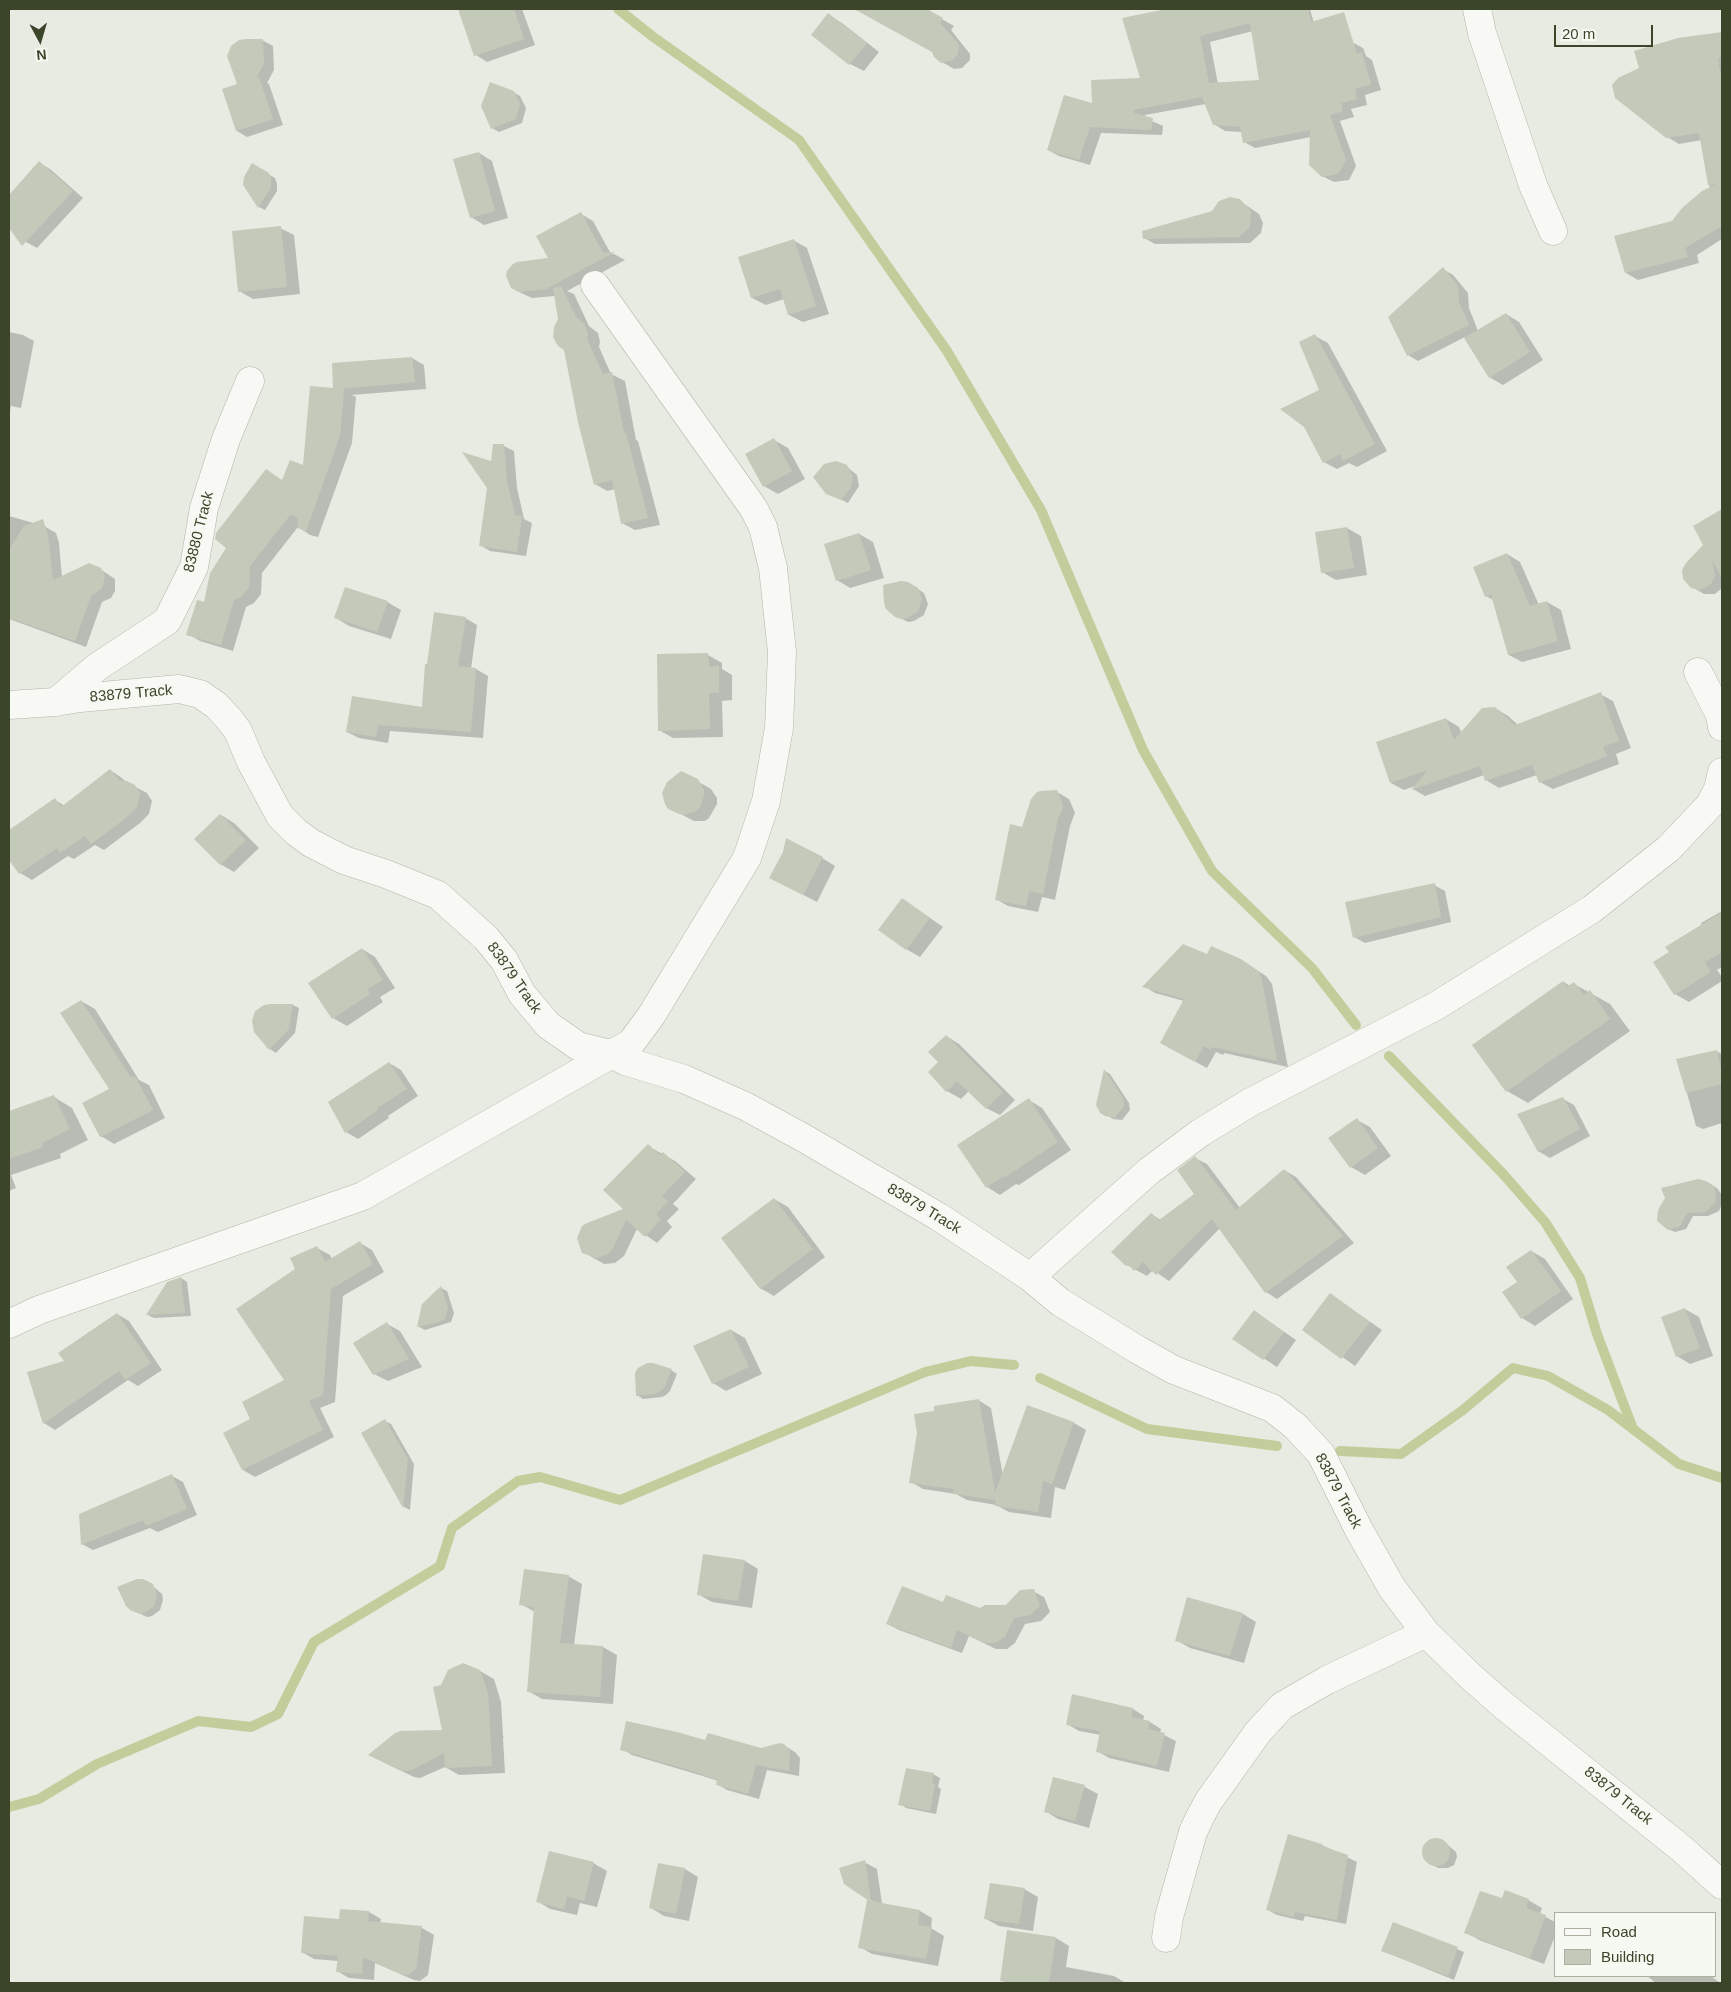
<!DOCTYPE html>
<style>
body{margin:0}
#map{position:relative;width:1731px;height:1992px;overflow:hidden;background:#e8ebe2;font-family:Arial,sans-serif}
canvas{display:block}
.frame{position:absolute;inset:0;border:10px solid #3a4529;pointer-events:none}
.legend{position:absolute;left:1554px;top:1912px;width:162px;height:65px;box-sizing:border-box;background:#f6f8f2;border:1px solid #abb0a2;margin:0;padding:6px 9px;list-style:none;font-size:15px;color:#3a4529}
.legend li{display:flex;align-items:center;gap:10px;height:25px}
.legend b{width:25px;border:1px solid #abb0a2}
.north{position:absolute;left:15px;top:15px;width:50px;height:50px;-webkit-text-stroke:4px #f6f8f2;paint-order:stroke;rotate:174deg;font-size:14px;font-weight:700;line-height:20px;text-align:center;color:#3a4529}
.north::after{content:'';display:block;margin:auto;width:18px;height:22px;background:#3a4529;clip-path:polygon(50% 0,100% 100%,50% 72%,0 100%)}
.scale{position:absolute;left:1554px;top:25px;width:99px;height:22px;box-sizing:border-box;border:2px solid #3a4529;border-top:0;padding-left:6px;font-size:15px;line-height:18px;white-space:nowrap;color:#3a4529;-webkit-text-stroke:4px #f6f8f2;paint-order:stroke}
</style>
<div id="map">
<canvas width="1731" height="1992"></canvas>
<div class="frame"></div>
<ul class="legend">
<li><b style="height:6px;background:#f8f9f5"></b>Road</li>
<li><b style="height:14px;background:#c3cab9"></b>Building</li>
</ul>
<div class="north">N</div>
<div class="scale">20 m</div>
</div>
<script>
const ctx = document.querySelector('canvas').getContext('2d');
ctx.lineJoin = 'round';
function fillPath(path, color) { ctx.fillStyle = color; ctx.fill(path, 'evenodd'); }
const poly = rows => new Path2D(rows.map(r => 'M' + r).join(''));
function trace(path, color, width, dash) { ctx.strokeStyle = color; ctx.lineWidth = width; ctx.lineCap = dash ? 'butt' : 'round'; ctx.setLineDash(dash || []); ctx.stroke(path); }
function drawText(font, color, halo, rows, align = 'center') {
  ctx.font = font + ' Arial,sans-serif'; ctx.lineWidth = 4.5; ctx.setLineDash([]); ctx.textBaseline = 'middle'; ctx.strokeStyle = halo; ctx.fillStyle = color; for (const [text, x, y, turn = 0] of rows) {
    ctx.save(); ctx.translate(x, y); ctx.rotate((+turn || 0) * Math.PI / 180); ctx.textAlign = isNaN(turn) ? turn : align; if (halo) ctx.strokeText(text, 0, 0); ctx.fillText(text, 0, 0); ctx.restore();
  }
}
const shadow = poly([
 [459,9,522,9,535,45,487,62,476,55],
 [886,9,924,9,954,26,951,30,970,54,970,60,962,68,954,69,942,62,933,52,879,21],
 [1173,9,1310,9,1321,48,1352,42,1363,48,1366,56,1372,60,1381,90,1365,95,1367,105,1351,109,1354,117,1340,121,1356,166,1349,180,1334,182,1322,176,1311,137,1255,148,1244,142,1242,132,1225,131,1214,124,1206,104,1145,115,1145,118,1163,126,1162,135,1101,133,1090,165,1059,156,1048,150,1093,104,1142,79,1123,19],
 [1253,31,1260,81,1218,84,1210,42],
 [828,15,842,23,879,52,864,71,850,64],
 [1722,33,1722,239,1697,255,1699,263,1638,280,1626,273,1672,222,1710,189,1702,140,1679,144,1667,137,1641,69,1679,39],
 [262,40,273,46,274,70,267,83,269,84,283,125,247,137,237,131,239,85],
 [513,92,520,96,526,108,522,123,499,132,492,128],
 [479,153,492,161,508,218,484,225,471,217],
 [39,163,50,169,83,198,37,248,26,242,9,221,9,202,19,194],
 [252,165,275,178,277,184,277,191,265,210,259,207,244,185],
 [1240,201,1259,214,1263,223,1261,233,1250,243,1155,244,1144,238],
 [581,214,593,221,611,254,614,254,625,260,567,291,574,294,589,326,598,333,600,342,599,347,611,374,625,381,636,440,638,441,660,525,635,530,622,523,615,489,607,491,595,484,555,296,532,298,515,290,550,260],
 [280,228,294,235,300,294,253,299,239,291],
 [793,240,807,248,829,314,803,322,789,315,784,299,766,305,752,298],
 [1443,269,1453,275,1468,293,1469,308,1478,331,1506,314,1519,322,1543,360,1503,385,1489,377,1465,337,1418,361,1408,355],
 [9,332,23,335,34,341,21,408,11,406,9,416],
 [1315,336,1328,343,1387,451,1357,467,1349,463,1337,469,1324,462],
 [412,358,424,365,426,389,352,395,356,397,352,443,318,537,310,535,298,527,262,573,261,594,254,603,246,607,233,651,200,641,188,634,204,603,283,481,304,466,335,389],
 [774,440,788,448,805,479,778,494,764,486],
 [504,446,514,451,517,488,524,519,532,523,526,556,490,551,480,545,492,462],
 [842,463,857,475,859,486,848,503,827,493],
 [1722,511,1722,588,1715,594,1704,594,1692,587,1705,545,1694,526],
 [9,516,44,526,56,533,59,543,62,577,97,567,115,579,115,591,111,598,102,602,86,647,9,619],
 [1347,528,1361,536,1367,575,1336,580,1322,572,1316,533],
 [859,534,873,542,884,578,850,588,837,580],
 [1507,554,1520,562,1539,605,1547,602,1561,610,1571,649,1522,662,1509,655,1493,600,1486,596],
 [913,586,924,593,928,604,924,615,914,621,908,622,898,617],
 [387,602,401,610,391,639,349,626,336,618],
 [465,618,477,625,471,669,476,669,488,676,483,738,390,731,388,743,359,738,347,732,423,708,429,665],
 [658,655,708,655,722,663,722,669,732,675,732,700,722,701,723,737,673,738,659,730],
 [1600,694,1613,701,1631,748,1616,754,1619,764,1553,789,1540,782,1537,775,1499,788,1486,780,1484,775,1425,796,1413,789,1415,786,1404,790,1391,783,1446,719,1459,727,1462,734,1495,708,1508,716,1518,725],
 [110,770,122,778,126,782,147,793,152,801,149,814,140,823,104,850,95,845,74,859,68,856,32,880,20,873,9,857,9,832,55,800,65,806],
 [697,781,711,789,717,798,717,804,709,818,705,821,694,821,669,808],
 [1057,792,1069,799,1075,813,1070,826,1055,900,1042,897,1038,912,1008,906,996,899,1023,828],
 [221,815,234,823,259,848,234,872,220,864],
 [784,853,822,858,835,866,817,902,784,885],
 [1434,885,1445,891,1451,922,1365,943,1354,937],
 [903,899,943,927,920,957,906,949],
 [1722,911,1722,967,1717,970,1722,977,1722,981,1689,1002,1675,994,1670,953,1702,926,1701,923],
 [362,949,375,957,395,988,380,997,383,1002,347,1026,333,1018],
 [1208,955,1241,960,1266,976,1272,984,1288,1067,1224,1053,1223,1055,1216,1052,1207,1068,1161,1043,1184,1001,1155,993,1144,986],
 [1564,982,1570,986,1574,984,1610,1004,1630,1031,1528,1103,1507,1091,1474,1045],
 [81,1001,95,1009,139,1080,149,1085,165,1118,114,1144,101,1136,111,1089],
 [293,1005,299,1008,295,1033,276,1053,270,1049,255,1031],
 [946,1036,959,1044,1015,1100,1000,1115,986,1108,969,1091,961,1099,947,1091,940,1062],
 [1716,1051,1722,1054,1722,1123,1703,1129,1696,1126,1678,1060],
 [389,1063,401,1070,418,1096,388,1116,389,1118,358,1139,346,1132],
 [1105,1071,1110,1074,1129,1103,1130,1110,1122,1120,1113,1119,1101,1112],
 [54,1097,72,1108,88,1140,60,1154,61,1158,11,1175,16,1188,9,1191,9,1112],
 [1563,1099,1574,1105,1590,1136,1550,1158,1538,1151],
 [1029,1100,1042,1108,1071,1150,1019,1185,1016,1184,1000,1195,987,1187],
 [1357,1120,1370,1127,1391,1156,1365,1175,1351,1167],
 [648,1146,675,1161,696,1179,673,1204,679,1209,667,1221,672,1227,657,1243,637,1229,624,1256,615,1263,604,1264,583,1252,626,1209],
 [1195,1158,1207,1164,1240,1208,1284,1170,1296,1177,1354,1243,1277,1299,1266,1292,1220,1228,1169,1281,1153,1270,1147,1276,1127,1265,1151,1214,1161,1220,1196,1194],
 [1710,1184,1717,1188,1722,1195,1722,1204,1719,1211,1708,1216,1693,1216,1686,1229,1675,1232,1668,1229],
 [774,1199,788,1207,825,1257,774,1296,760,1288],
 [360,1243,372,1250,384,1272,343,1296,335,1402,320,1408,334,1437,255,1477,243,1470,252,1420,286,1381,297,1269,317,1248,330,1255,332,1259],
 [1531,1251,1545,1259,1573,1299,1535,1326,1522,1318,1518,1282],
 [181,1278,187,1282,191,1316,154,1318,148,1315],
 [441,1288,447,1291,454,1313,451,1322,425,1330,419,1327],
 [1330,1294,1382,1330,1355,1366,1304,1330],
 [1685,1309,1699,1317,1713,1356,1690,1364,1677,1356],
 [1254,1311,1296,1340,1277,1367,1234,1339],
 [117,1314,129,1321,162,1370,138,1386,128,1380,55,1430,44,1423],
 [387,1324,400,1331,422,1367,388,1381,374,1374],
 [731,1330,745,1338,762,1374,726,1391,713,1383],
 [671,1370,677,1374,670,1391,666,1395,662,1397,643,1399,637,1395],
 [978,1400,991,1408,1003,1476,1028,1406,1074,1423,1086,1430,1065,1490,1055,1487,1051,1518,1009,1512,996,1505,967,1500,956,1494,923,1489,911,1482,918,1433],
 [385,1421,391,1424,414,1464,410,1510,404,1507,363,1433],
 [172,1476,183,1482,197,1515,158,1532,150,1528,93,1550,82,1544],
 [745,1561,758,1569,752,1608,712,1602,698,1594],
 [568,1576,582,1584,574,1645,603,1647,617,1655,613,1704,542,1699,528,1691,535,1612,521,1604],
 [148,1582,162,1594,163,1600,160,1610,152,1616,147,1617,130,1609],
 [1033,1591,1044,1597,1050,1612,1041,1621,1025,1624,1015,1643,1007,1649,996,1649,969,1636,962,1653,899,1630,888,1624,943,1603,980,1609,1006,1606],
 [1243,1614,1256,1622,1244,1663,1190,1648,1176,1640],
 [480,1671,494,1679,501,1702,503,1736,504,1737,503,1738,505,1773,459,1775,445,1767,420,1778,414,1777,383,1762,443,1731],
 [1133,1709,1144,1716,1143,1721,1150,1722,1161,1729,1160,1733,1176,1741,1169,1772,1109,1758,1097,1751,1101,1735,1079,1731,1067,1724],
 [706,1742,761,1750,783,1745,795,1752,800,1758,799,1776,767,1770,759,1799,727,1790,717,1784,718,1781,706,1777,632,1755,622,1749],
 [933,1774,940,1778,938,1787,941,1789,936,1814,906,1808,900,1804],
 [1054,1778,1085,1787,1098,1794,1089,1828,1058,1819,1045,1811],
 [1432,1840,1442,1840,1456,1852,1457,1857,1454,1865,1448,1868,1438,1868,1431,1864,1423,1854,1425,1846],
 [1322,1845,1357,1862,1346,1924,1305,1916,1303,1921,1277,1915,1268,1910],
 [864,1862,877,1869,882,1904,920,1911,932,1918,931,1928,944,1936,938,1966,872,1954,860,1947,875,1903,845,1883],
 [593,1863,607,1871,597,1907,580,1903,577,1915,550,1909,537,1901],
 [685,1869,698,1877,689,1921,664,1916,651,1908],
 [1024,1889,1038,1897,1033,1931,999,1926,986,1919],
 [1502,1900,1528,1900,1542,1908,1540,1914,1555,1922,1555,1936,1544,1964,1479,1940,1466,1932],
 [369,1912,381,1919,380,1923,422,1928,434,1935,428,1975,420,1981,414,1980,375,1963,374,1980,349,1978,337,1971,338,1961,314,1959,302,1952,340,1920],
 [1394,1923,1464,1952,1454,1980,1383,1951],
 [1056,1938,1069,1946,1066,1967,1114,1976,1126,1983,1007,1983,1001,1980],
 [1647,1976,1711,1976,1720,1983,1656,1983]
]);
const stream = poly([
 [618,9,652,36,799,140,947,351,1041,510,1143,750,1212,871,1312,968,1356,1025],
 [1389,1056,1504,1175,1545,1222,1580,1278,1597,1334,1633,1429],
 [1040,1378,1147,1429,1277,1446],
 [1340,1451,1401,1454,1463,1410,1513,1368,1548,1376,1608,1410,1679,1464,1722,1478],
 [9,1807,39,1799,97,1764,198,1721,251,1727,278,1714,314,1642,440,1566,452,1528,518,1481,540,1477,620,1500,925,1372,971,1361,1014,1365]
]);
const building = poly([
 [458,9,514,9,524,39,474,56],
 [854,9,927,9,943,18,940,23,956,41,959,46,958,54,953,60,941,63,934,57,932,52],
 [1166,9,1308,9,1311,22,1344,12,1357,54,1362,52,1371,84,1355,89,1357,99,1341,103,1343,111,1330,115,1346,160,1338,174,1322,177,1309,165,1310,130,1243,143,1240,127,1213,125,1202,97,1134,110,1134,113,1153,118,1151,130,1090,127,1079,160,1047,150,1064,95,1092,103,1091,80,1140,78,1122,18],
 [1250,23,1259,80,1209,83,1200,36],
 [828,13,867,43,849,65,811,35],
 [1722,32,1722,57,1718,58,1722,84,1722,226,1685,248,1688,257,1625,273,1614,236,1672,221,1682,208,1702,191,1716,184,1708,185,1699,133,1666,138,1615,98,1612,85,1618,78,1639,68,1634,51,1678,38],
 [245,39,263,39,264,64,256,78,259,77,273,119,236,131,222,89,237,84,227,56,231,46,239,40],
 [490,82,514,91,520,104,516,119,491,129,481,106],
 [479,152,495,211,470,218,453,159],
 [39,161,73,191,22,246,9,228,9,195],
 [252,163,269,173,271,179,271,187,258,208,243,185,244,177],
 [1230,197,1240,199,1251,211,1250,227,1239,237,1143,239,1142,231,1212,211,1219,201],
 [581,212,603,253,615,252,546,289,519,292,511,288,506,276,507,271,513,264,517,262,548,258,536,236],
 [281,226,287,287,238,292,232,231],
 [794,239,816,306,788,315,780,289,751,298,738,257],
 [1443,267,1458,286,1459,302,1469,325,1407,356,1388,317],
 [561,286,576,317,585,325,588,334,587,339,603,374,612,372,624,433,626,433,648,518,621,524,612,480,594,485,578,422,564,350,558,346,553,337,554,327,558,319,553,288],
 [1506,313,1530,352,1489,378,1464,338],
 [1315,334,1375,444,1343,461,1340,454,1323,463,1304,427,1280,409,1319,390,1299,342],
 [412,357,415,382,340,389,344,389,340,436,306,531,297,528,298,518,291,514,250,566,249,587,242,596,234,600,221,645,186,635,197,600,204,602,210,573,226,548,215,539,216,533,266,469,282,480,290,460,303,465,310,386,333,388,332,363],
 [774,438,792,471,763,487,745,454],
 [493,444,504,444,507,481,515,515,522,516,517,552,479,546,487,488,462,452,491,461],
 [836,461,847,465,853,476,851,487,841,500,826,494,813,477,824,464],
 [1722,509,1722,578,1712,560,1715,576,1711,584,1700,590,1691,588,1683,579,1682,570,1686,563,1703,545,1693,526],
 [43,519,48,536,53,580,89,563,101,568,105,576,102,588,91,596,75,641,9,618,9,550,24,526],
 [1347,527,1354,568,1321,573,1315,532],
 [859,533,871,570,836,581,824,544],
 [1507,553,1530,606,1547,601,1558,641,1508,655,1491,595,1485,597,1473,567],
 [901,581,908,582,918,588,922,600,918,611,908,618,901,619,895,617,886,609,884,603,883,585],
 [345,587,388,601,377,632,334,618],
 [434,612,466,617,458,666,476,668,471,732,378,725,376,737,346,732,352,696,422,707,425,664,427,664],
 [708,653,709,667,719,666,719,693,709,693,710,729,658,731,657,654],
 [1601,692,1619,741,1603,747,1607,756,1539,783,1532,765,1485,781,1480,766,1411,790,1428,770,1390,783,1376,742,1446,718,1454,740,1482,708,1495,707,1515,725],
 [110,769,119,780,127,781,135,785,140,793,137,807,127,817,91,844,85,836,60,853,57,848,19,874,9,860,9,830,55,798,61,807],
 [681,771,698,779,704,790,704,796,700,807,696,811,685,815,679,814,668,809,665,804,662,793,667,782],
 [1057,790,1063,805,1062,810,1058,818,1043,894,1029,891,1026,906,995,900,1010,824,1022,827,1031,799,1036,793,1040,791],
 [220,814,246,840,220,865,194,839],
 [786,838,823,857,803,895,769,878,783,852],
 [1435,883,1441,917,1353,938,1345,902],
 [902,898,930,918,906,950,878,930],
 [1722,912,1722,952,1705,962,1711,972,1674,995,1653,962,1669,952,1665,947],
 [1183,944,1207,954,1211,946,1241,959,1258,971,1261,976,1277,1061,1212,1047,1211,1050,1204,1046,1195,1062,1160,1043,1184,999,1142,987],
 [362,948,383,980,367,989,370,994,332,1019,308,983],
 [1563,981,1567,987,1574,982,1584,995,1590,990,1610,1019,1506,1092,1472,1045],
 [81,1000,131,1078,135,1076,153,1110,100,1137,82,1103,109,1089,60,1013],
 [270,1004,293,1004,289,1029,269,1050,254,1032,252,1021,255,1011,264,1005],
 [946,1035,1003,1092,986,1109,957,1081,946,1092,928,1072,938,1062,928,1052],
 [1717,1050,1722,1074,1722,1084,1686,1093,1676,1059],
 [389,1062,407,1089,377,1108,378,1110,345,1133,328,1102],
 [1104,1069,1123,1098,1124,1106,1115,1118,1105,1116,1100,1113,1096,1105],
 [54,1095,70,1129,42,1143,43,1147,9,1159,9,1111],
 [1563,1097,1580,1129,1538,1152,1517,1114],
 [1029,1098,1058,1142,1004,1178,1003,1176,986,1188,957,1145],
 [1357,1118,1378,1148,1350,1168,1328,1138],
 [648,1144,660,1155,663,1152,685,1172,662,1196,668,1201,656,1214,661,1219,645,1237,626,1220,612,1250,608,1254,597,1258,582,1253,577,1238,582,1226,587,1223,623,1209,603,1190],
 [1195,1156,1236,1210,1284,1169,1343,1236,1265,1293,1212,1219,1156,1275,1143,1262,1134,1271,1129,1265,1126,1266,1111,1252,1151,1213,1159,1220,1194,1194,1177,1170],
 [1698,1179,1706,1181,1714,1186,1716,1195,1715,1203,1705,1212,1687,1213,1680,1226,1668,1230,1657,1221,1658,1210,1665,1198,1661,1188],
 [774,1198,813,1249,760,1289,721,1238],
 [360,1241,373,1264,331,1289,323,1395,309,1401,323,1430,242,1470,223,1433,250,1419,242,1402,284,1380,236,1309,295,1269,290,1258,317,1246,325,1262],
 [1531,1250,1561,1291,1521,1319,1502,1292,1517,1282,1506,1267],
 [181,1277,185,1313,146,1315,167,1282],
 [441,1286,448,1308,445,1319,439,1322,417,1327,422,1304],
 [1330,1293,1370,1322,1341,1359,1302,1330],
 [1685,1308,1700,1348,1676,1357,1661,1317],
 [1254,1310,1284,1332,1263,1360,1232,1339],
 [117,1313,151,1363,125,1380,119,1371,43,1424,27,1372,64,1361,58,1353],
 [387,1322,409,1359,373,1375,353,1343],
 [731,1329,749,1367,712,1384,693,1346],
 [647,1363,653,1363,672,1369,664,1388,660,1391,655,1394,636,1396,635,1373,638,1368],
 [979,1399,995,1493,1027,1405,1074,1422,1052,1484,1043,1481,1038,1512,995,1506,996,1500,953,1494,953,1489,909,1483,917,1433,914,1414,934,1411,934,1406],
 [385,1419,408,1459,403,1508,361,1433],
 [172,1474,187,1509,146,1526,143,1520,81,1545,79,1514],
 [703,1554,745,1560,738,1601,697,1595],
 [524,1569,569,1575,560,1643,603,1646,600,1697,527,1692,534,1607,519,1605],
 [137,1579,143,1579,153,1584,157,1595,154,1606,146,1612,140,1614,130,1610,126,1606,117,1587],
 [902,1586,943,1602,946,1595,980,1608,985,1605,1006,1605,1020,1590,1034,1589,1040,1606,1030,1615,1014,1618,1005,1637,995,1643,984,1643,957,1630,951,1648,886,1624],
 [1187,1597,1243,1613,1230,1656,1175,1641],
 [463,1663,480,1670,488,1693,490,1729,493,1729,490,1730,492,1766,445,1768,444,1753,412,1770,405,1771,399,1770,368,1755,395,1733,401,1731,442,1730,433,1687,441,1685,448,1670],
 [1072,1694,1133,1708,1131,1717,1150,1721,1148,1729,1165,1733,1157,1766,1096,1752,1100,1731,1066,1725],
 [626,1721,677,1732,705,1740,708,1733,761,1748,780,1743,784,1744,790,1751,789,1771,756,1765,748,1794,716,1785,717,1780,695,1772,620,1750],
 [906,1768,934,1773,932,1783,935,1784,930,1811,898,1805],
 [1053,1777,1085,1785,1075,1821,1044,1812],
 [1288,1834,1322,1844,1322,1846,1348,1855,1337,1920,1295,1912,1294,1917,1266,1910],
 '1422 1852a14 14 0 1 1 28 0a14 14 0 1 1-28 0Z',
 [549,1851,594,1862,584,1901,567,1896,564,1909,536,1902],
 [865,1860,871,1901,920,1910,918,1925,932,1927,926,1959,858,1948,867,1900,869,1901,844,1884,839,1868],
 [658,1863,685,1868,676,1914,649,1908],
 [990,1883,1025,1888,1019,1924,984,1919],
 [1505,1890,1529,1899,1526,1908,1546,1915,1530,1958,1464,1933,1480,1891,1502,1898],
 [340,1909,369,1911,368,1921,422,1926,416,1969,408,1975,401,1974,363,1957,362,1974,336,1972,338,1956,301,1953,304,1916,339,1919],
 [1393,1922,1458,1947,1448,1976,1381,1951],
 [1007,1930,1056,1937,1049,1983,1019,1983,1000,1981]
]);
const street = poly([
 [1477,9,1482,33,1533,185,1553,231],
 [1698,672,1720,715,1722,727],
 [56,702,97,667,167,621,194,567,204,508,226,439,250,381],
 [9,705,55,702,80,698,179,689,200,694,216,705,229,719,238,731,251,762,280,816,296,832,311,843,344,860,386,874,438,895,486,938,504,960,522,994,548,1025,578,1046,611,1054,625,1061,684,1079,745,1106,802,1137,939,1217,1030,1277,1060,1302,1138,1350,1174,1370,1272,1408,1295,1426,1321,1454,1359,1530,1392,1588,1426,1633,1469,1675,1503,1705,1682,1849,1722,1885],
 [1030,1277,1149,1171,1200,1133,1249,1103,1436,1006,1592,909,1668,849,1709,806,1718,789,1722,772],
 [9,1324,39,1310,363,1196,631,1043,651,1016,747,858,766,801,779,728,782,652,773,568,763,527,754,509,595,285],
 [1166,1938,1169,1917,1193,1832,1200,1817,1208,1802,1258,1732,1282,1706,1327,1680,1426,1633]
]);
const streetNames = [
 ["83880 Track",199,532,-76],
 ["83879 Track",131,694,-5],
 ["83879 Track",514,978,55],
 ["83879 Track",924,1209,31],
 ["83879 Track",1338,1491,62],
 ["83879 Track",1618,1796,39]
];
fillPath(shadow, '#0003');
trace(stream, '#c1ce9b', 10);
fillPath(building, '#c3cab9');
trace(street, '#b0b6a7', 29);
trace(street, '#f8f9f5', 28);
drawText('15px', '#3a4529', '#f6f8f2', streetNames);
</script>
